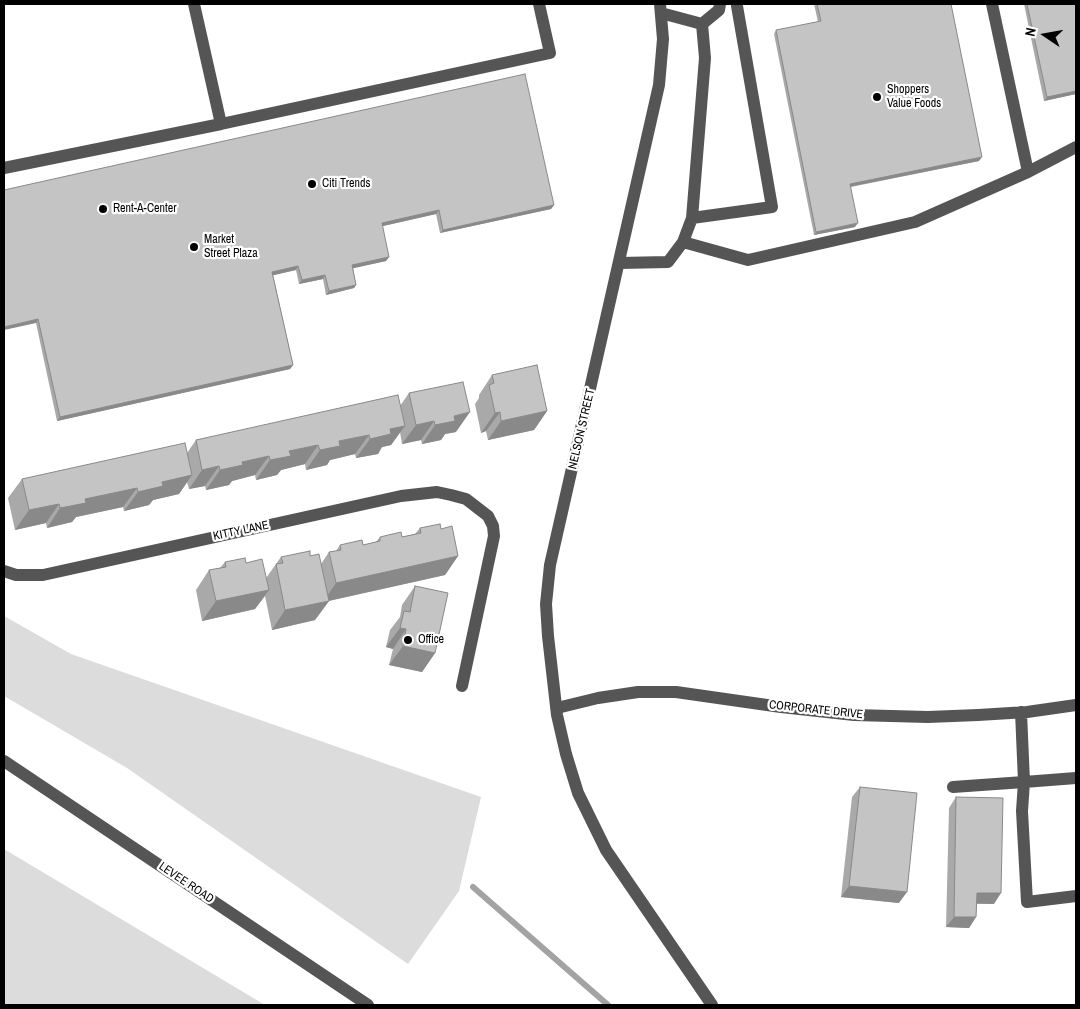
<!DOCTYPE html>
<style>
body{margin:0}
#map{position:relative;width:1080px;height:1009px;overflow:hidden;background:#fff;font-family:"Archivo Narrow",sans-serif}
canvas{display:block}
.frame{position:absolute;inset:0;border:5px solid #000;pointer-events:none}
.north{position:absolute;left:1020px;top:10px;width:50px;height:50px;-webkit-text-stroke:4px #fff;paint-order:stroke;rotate:282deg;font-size:14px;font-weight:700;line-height:20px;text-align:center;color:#000}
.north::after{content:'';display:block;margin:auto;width:18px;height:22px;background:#000;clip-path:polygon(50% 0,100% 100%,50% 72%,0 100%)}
</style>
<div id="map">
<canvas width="1080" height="1009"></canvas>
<div class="frame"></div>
<div class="north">N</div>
</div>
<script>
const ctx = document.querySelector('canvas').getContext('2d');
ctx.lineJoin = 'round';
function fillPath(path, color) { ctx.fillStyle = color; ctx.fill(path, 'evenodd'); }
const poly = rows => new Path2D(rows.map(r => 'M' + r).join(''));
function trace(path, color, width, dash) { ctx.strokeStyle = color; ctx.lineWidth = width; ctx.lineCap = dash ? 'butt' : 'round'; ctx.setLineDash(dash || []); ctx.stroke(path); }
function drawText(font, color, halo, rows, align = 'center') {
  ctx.font = font + ' "Archivo Narrow",sans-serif'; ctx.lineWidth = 4.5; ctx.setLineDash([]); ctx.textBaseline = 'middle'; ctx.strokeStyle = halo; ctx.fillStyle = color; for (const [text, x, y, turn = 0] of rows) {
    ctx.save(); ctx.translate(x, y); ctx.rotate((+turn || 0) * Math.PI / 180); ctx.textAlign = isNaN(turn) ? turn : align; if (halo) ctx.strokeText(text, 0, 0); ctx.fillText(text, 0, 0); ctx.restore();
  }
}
const green = poly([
 [4,616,71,654,481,797,459,891,408,964,127,768,4,696],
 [4,849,265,1005,4,1005]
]);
const stream = poly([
 [473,887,608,1005]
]);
const minor = poly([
 [194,4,221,124,550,53,539,4],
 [660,4,663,39,659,85,550,565,546,604,548,636,557,715,566,754,578,793,606,850,712,1005],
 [992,4,1028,172,1076,147],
 [702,24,719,10,720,4],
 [4,168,221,124],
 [692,218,772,207,737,6],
 [683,242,748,260,915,222,1028,172],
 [620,263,668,262,683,242,692,218,705,58,702,24,661,13],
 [4,571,16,575,43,575,401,496,437,492,451,495,466,499,488,516,493,526,494,536,462,686],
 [557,708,598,698,638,692,676,692,781,707,854,715,928,717,978,715,1027,712,1076,705],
 [1021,712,1024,782,1076,778],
 [4,761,368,1005],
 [953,787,1024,782,1022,811,1027,902,1076,896]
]);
const wall = poly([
 [814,4,951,4,979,161,851,187,855,227,814,235,774,34,776,30,818,22],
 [1024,4,1076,4,1076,94,1044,101],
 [4,190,554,205,551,209,440,233,436,214,382,226,389,257,386,261,353,268,356,285,354,288,326,295,323,279,299,284,296,270,273,275,293,365,290,369,57,421,36,323],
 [492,375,547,411,534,430,488,440,486,431,481,433,475,404,479,398,479,395],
 [409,393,456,432,445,434,441,440,422,444,421,440,402,444,400,432,391,445,382,447,378,454,356,458,355,454,330,460,327,465,306,470,305,464,281,470,277,475,256,480,255,475,232,481,229,485,206,490,205,486,189,489,187,482,179,494,153,500,149,505,124,511,123,507,76,517,72,522,47,528,46,523,15,530,8,498,22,479,187,453,196,440,400,406],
 [420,528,441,529,458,556,445,575,329,601,315,620,272,630,265,596,255,609,202,621,196,590,209,570,220,568,225,562,246,563,266,578,281,557,310,556,321,564,329,552,336,551,340,545,363,545,376,542,380,537,402,537,415,534],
 [415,586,435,653,422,672,389,665,393,649,386,647,390,630,400,617,402,605],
 [860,787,899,903,841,897,852,797],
 [956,797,994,904,977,904,976,917,969,928,946,927,949,808]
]);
const shadedWall = poly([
 [1076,91,1076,94,1044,101,1047,97],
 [982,157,979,161,848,187,850,184],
 [554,205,551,209,440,233,443,230],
 [439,210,436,214,379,227,382,223],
 [858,223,855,227,814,235,816,232],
 [389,257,386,261,350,269,352,265],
 [298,266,296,270,270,276,272,272],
 [325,275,323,279,299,284,302,280],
 [356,285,354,288,326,295,329,291],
 [38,319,36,323,4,330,4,327],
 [293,365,290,369,57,421,60,417],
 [547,411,534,430,488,440,501,421],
 [470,412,456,432,445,434,441,440,422,444,435,425,454,416],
 [500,412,486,431,481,433,495,413],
 [434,421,421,440,402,444,416,425],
 [405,426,391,445,382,447,378,454,356,458,370,439,390,429],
 [369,435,355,454,330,460,327,465,306,470,320,450,339,441],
 [318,445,305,464,281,470,277,475,256,480,270,460,289,451],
 [269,456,255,475,232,481,229,485,206,490,220,470,242,462],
 [219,466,205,486,189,489,202,470],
 [192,475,179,494,153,500,149,505,124,511,138,492,162,482],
 [137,488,123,507,76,517,72,522,47,528,60,508,85,499],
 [59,504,46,523,15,530,29,510],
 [458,556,445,575,323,602,336,583],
 [269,590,255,609,202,621,216,601],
 [329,601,315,620,272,630,285,610],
 [400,628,406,629,393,649,386,647],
 [403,646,435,653,422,672,389,665],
 [849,886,907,892,899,903,841,897],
 [977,893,1001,893,994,904,969,903],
 [954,917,976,917,969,928,946,927]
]);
const building = poly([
 [817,4,951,4,982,157,850,184,858,223,816,232,776,30,821,21,817,4],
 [1027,4,1076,4,1076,91,1047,97,1027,4],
 [525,74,554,205,443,230,439,210,382,223,389,257,352,265,356,285,329,291,325,275,302,280,298,266,272,272,293,365,60,417,38,319,4,327,4,190,525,74],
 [537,365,547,411,501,421,500,412,495,413,489,385,494,383,492,375,537,365],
 [463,382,470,412,454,416,455,421,435,425,434,421,416,425,409,393,463,382],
 [398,395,405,426,390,429,391,434,370,439,369,435,339,441,340,446,320,450,318,445,289,451,291,456,270,460,269,456,242,462,243,465,220,470,219,466,202,470,196,440,398,395],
 [185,443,192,475,162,482,163,486,138,492,137,488,85,499,86,503,60,508,59,504,29,510,22,479,185,443],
 [440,524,441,529,452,526,458,556,336,583,329,552,341,550,340,545,362,540,363,545,380,541,380,537,401,532,402,537,421,533,420,528,440,524],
 [310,551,310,556,319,554,329,601,285,610,276,564,283,563,281,557,310,551],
 [245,558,246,563,262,559,269,590,216,601,209,570,226,567,225,562,245,558],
 [415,586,448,593,435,653,403,646,406,629,400,628,404,611,410,612,415,586],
 [860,787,917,793,907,892,849,886,860,787],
 [956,797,1003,798,1001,893,977,893,976,917,954,917,956,797]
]);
const markers = [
 [877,97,5,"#000"],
 [312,184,5,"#000"],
 [103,209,5,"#000"],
 [194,247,5,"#000"],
 [408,640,5,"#000"]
];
const poiNames = [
 ["Shoppers",887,90],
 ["Value Foods",887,104],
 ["Citi Trends",322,184],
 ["Rent-A-Center",113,209],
 ["Market",204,240],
 ["Street Plaza",204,254],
 ["Office",418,640]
];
const streetNames = [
 ["NELSON STREET",582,429,-77],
 ["KITTY LANE",241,531,-12],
 ["CORPORATE DRIVE",816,710,6],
 ["LEVEE ROAD",186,883,34]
];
fillPath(green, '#dcdcdc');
trace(stream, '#a3a3a3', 6);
trace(minor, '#555', 12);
fillPath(wall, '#a9a9a9');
fillPath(shadedWall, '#898989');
fillPath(building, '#c4c4c4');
trace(building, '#898989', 1);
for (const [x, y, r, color] of markers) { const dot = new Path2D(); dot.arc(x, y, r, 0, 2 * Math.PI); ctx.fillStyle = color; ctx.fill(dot); trace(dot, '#fff', 2); }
drawText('12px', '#000', '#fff', poiNames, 'left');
drawText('12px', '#000', '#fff', streetNames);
</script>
